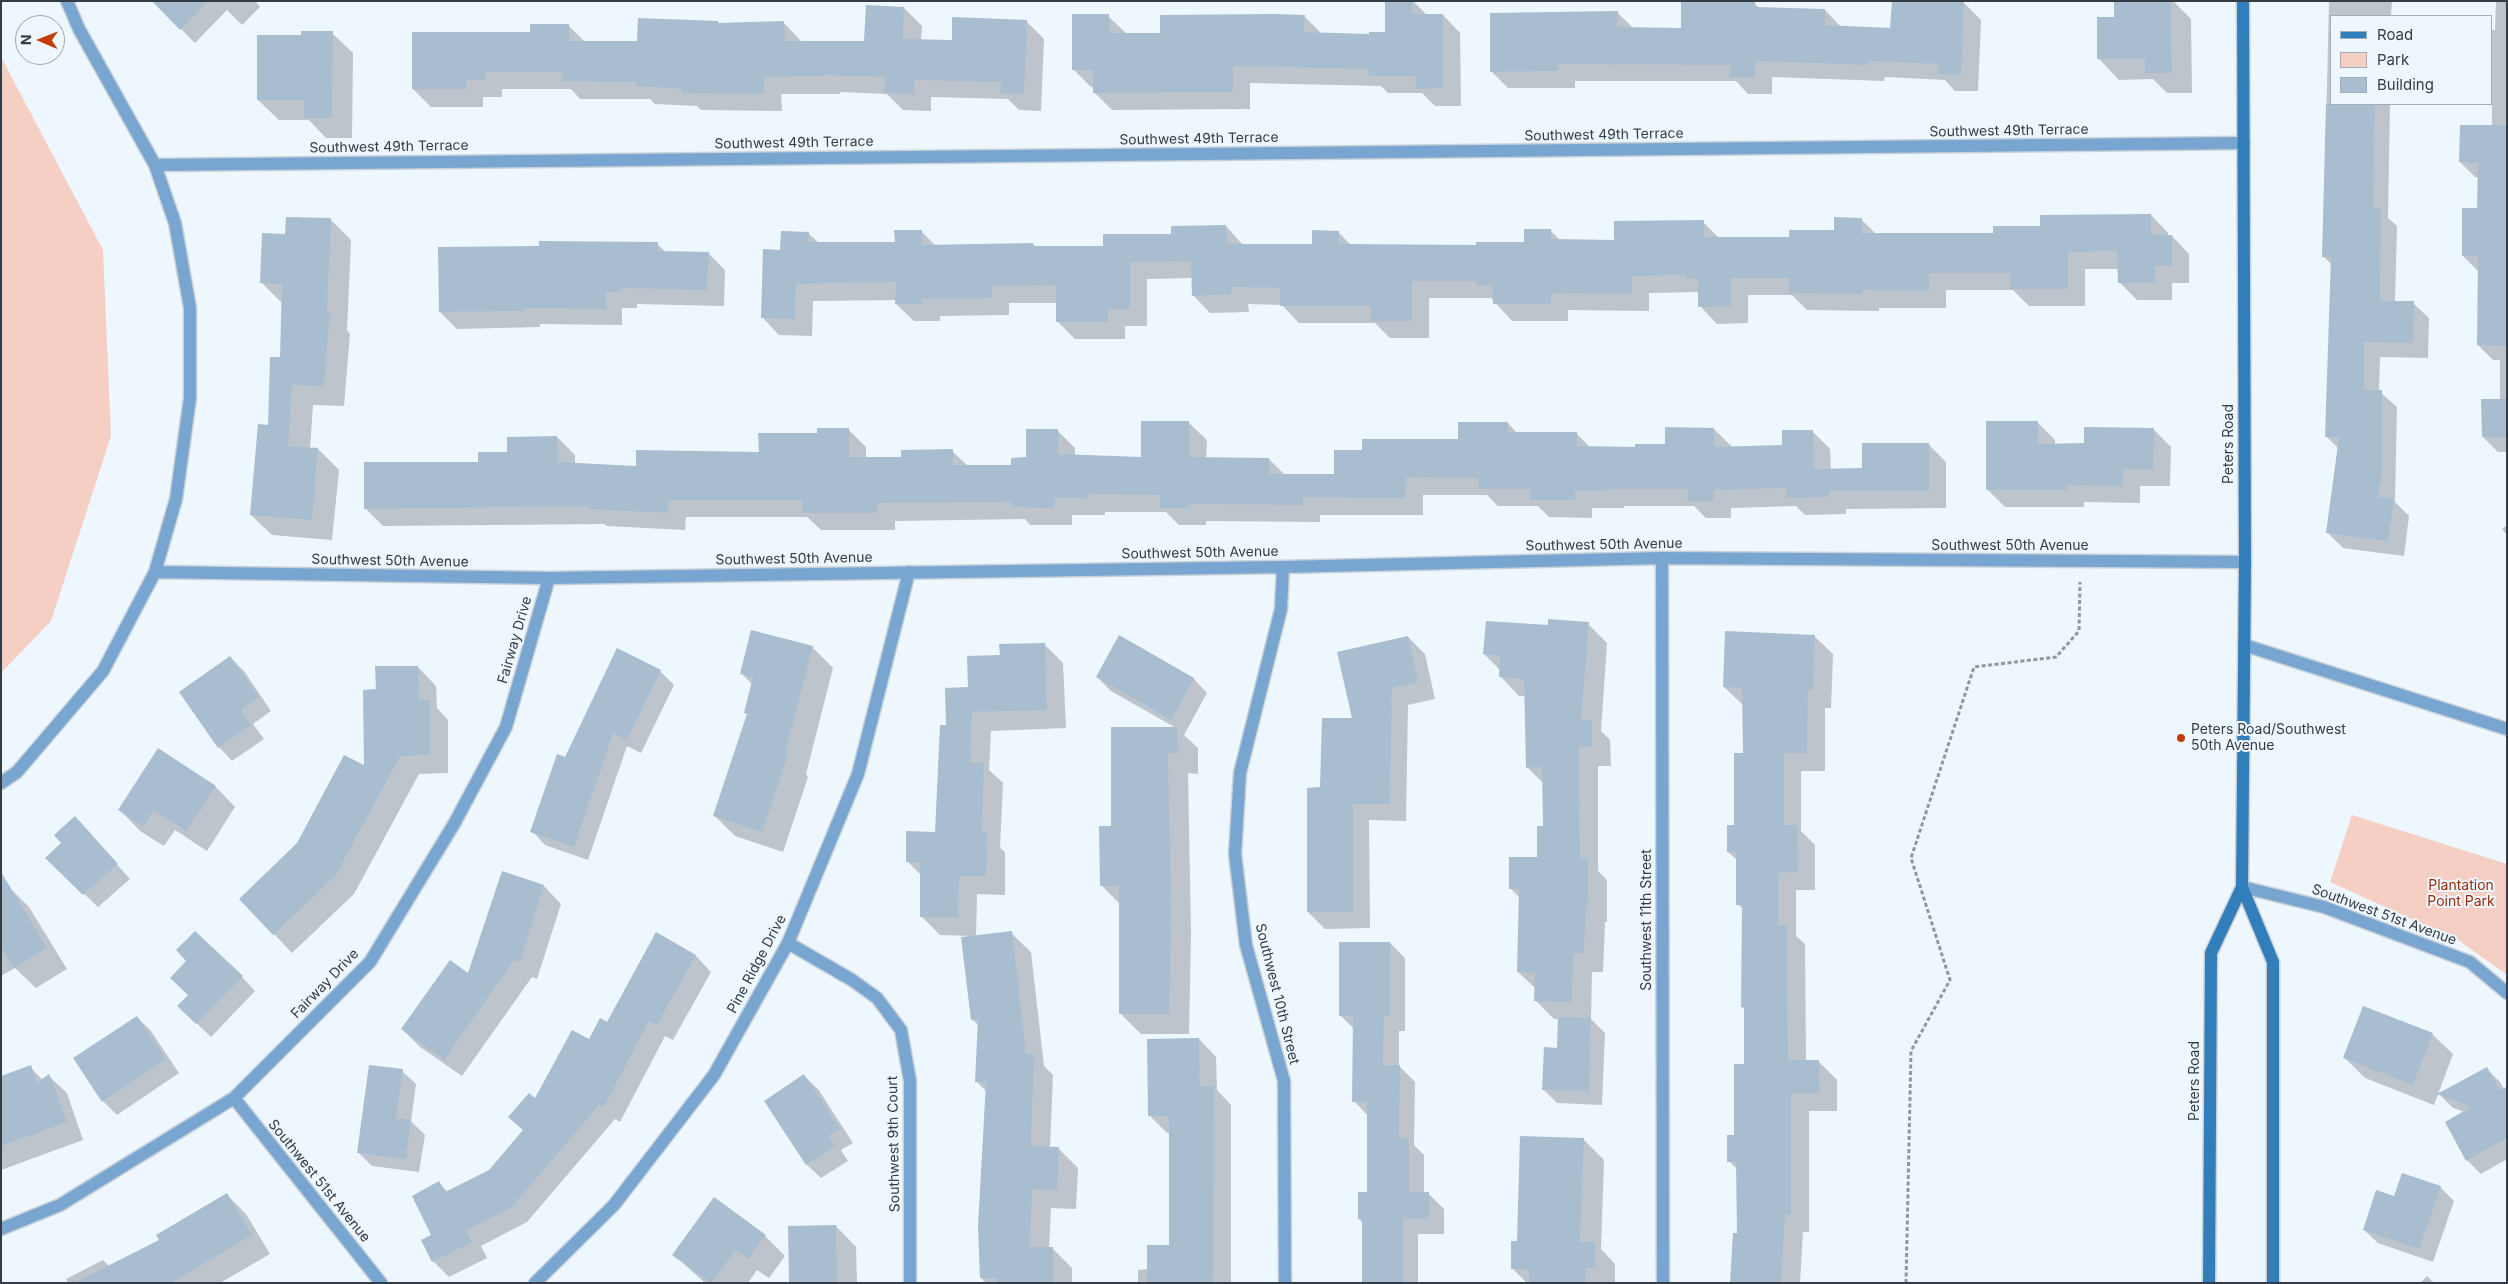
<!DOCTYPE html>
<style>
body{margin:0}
#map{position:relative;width:2508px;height:1284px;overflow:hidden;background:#eef6fe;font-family:Inter,sans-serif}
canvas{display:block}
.frame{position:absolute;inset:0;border:2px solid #343d45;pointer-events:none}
.legend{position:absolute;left:2330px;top:15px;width:162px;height:90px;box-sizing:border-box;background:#eef6fe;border:1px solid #a4acb4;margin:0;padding:6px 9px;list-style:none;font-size:15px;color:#343d45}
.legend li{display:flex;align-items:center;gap:10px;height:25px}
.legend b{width:25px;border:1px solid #a4acb4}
.north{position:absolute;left:15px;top:15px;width:50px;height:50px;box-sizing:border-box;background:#eef6fe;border:1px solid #a4acb4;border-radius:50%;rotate:271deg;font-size:14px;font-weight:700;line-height:20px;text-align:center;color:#343d45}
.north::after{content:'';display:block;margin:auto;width:18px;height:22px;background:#c43d08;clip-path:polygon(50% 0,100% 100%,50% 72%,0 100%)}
</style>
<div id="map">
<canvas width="2508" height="1284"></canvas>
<div class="frame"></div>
<ul class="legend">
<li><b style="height:6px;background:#327ebb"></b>Road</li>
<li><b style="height:14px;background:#f5cfc4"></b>Park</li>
<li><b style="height:14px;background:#a8bdd0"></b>Building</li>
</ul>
<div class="north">N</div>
</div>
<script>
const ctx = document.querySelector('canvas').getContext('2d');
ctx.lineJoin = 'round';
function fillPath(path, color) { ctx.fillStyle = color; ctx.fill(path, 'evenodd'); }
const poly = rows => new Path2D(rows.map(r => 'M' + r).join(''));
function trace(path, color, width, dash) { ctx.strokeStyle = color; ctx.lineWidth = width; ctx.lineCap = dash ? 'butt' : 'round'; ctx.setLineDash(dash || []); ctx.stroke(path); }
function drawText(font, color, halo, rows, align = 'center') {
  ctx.font = font + ' Inter,sans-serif'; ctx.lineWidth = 4; ctx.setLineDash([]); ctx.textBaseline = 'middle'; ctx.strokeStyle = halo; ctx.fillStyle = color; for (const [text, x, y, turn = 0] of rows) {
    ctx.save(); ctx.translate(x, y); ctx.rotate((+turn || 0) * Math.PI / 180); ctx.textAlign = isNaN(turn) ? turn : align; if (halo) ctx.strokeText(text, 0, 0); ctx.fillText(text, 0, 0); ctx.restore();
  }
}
const green = poly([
 [1,57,103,250,111,436,51,621,1,673],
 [2352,815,2507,864,2507,975,2458,940,2330,882]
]);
const shadow = poly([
 [153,1,255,1,260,7,242,25,227,10,195,43],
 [1386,1,1413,1,1427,15,1443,15,1460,33,1461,106,1435,106,1422,93,1388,93,1381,86,1250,83,1250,109,1112,110,1094,92,1094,87,1091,87,1073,69,1108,16,1127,34,1161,34,1304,16,1322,34,1370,36,1386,34],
 [1893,1,1964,3,1981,20,1978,91,1955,91,1945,80,1885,77,1884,81,1772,77,1772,94,1748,94,1736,81,1575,81,1575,88,1508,88,1491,71,1617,12,1634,29,1682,29,1755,4,1759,8,1825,10,1841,27,1891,29],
 [2115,1,2173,1,2191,19,2192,93,2167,93,2153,79,2119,80,2099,59,2116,18],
 [2329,1,2392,1,2391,16,2332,16,2332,104,2390,104,2388,218,2397,226,2395,302,2413,303,2429,318,2428,358,2380,357,2379,391,2397,407,2395,502,2409,516,2404,556,2343,548,2327,532,2339,449,2326,436,2332,265,2323,256],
 [2496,1,2507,1,2507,452,2498,452,2483,437,2500,400,2500,360,2493,360,2478,345,2478,271,2463,256,2479,210,2479,177,2475,177,2460,162,2492,126,2492,30,2495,30],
 [904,8,922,26,921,40,953,41,1026,21,1044,39,1041,111,1019,110,1008,99,931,97,931,111,903,110,887,94,840,92,840,94,781,94,782,111,701,110,697,106,655,104,650,99,580,99,571,89,502,89,502,97,483,97,483,107,431,107,413,89,531,33,568,25,585,42,639,43,718,22,720,24,784,23,802,42,865,42],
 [332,33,353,53,352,138,326,138,309,120,279,120,258,100,302,37],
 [2151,215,2168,233,2168,236,2172,236,2189,254,2189,283,2172,283,2172,300,2137,300,2119,282,2119,269,2085,269,2085,306,2029,306,2013,290,1946,290,1946,308,1879,308,1879,311,1807,310,1792,295,1748,295,1748,323,1717,324,1700,306,1699,292,1649,293,1649,311,1568,310,1568,321,1512,321,1491,298,1429,298,1429,338,1390,338,1375,323,1299,323,1282,305,1248,304,1249,312,1210,313,1193,295,1192,278,1147,279,1147,326,1125,326,1125,339,1075,339,1057,321,1057,303,1009,303,1009,315,940,316,940,321,914,321,896,304,897,300,813,301,812,336,779,335,762,317,782,251,808,233,819,243,896,243,921,231,936,246,1033,244,1036,247,1104,247,1226,226,1243,245,1314,245,1338,232,1351,245,1477,246,1525,243,1550,230,1560,240,1615,241,1703,222,1720,239,1790,238,1835,231,1861,219,1876,234,1995,234],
 [330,219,351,240,347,330,350,334,344,406,313,405,310,449,318,449,339,470,332,540,272,535,251,515,281,358,282,303,261,282,286,235],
 [657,244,666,252,709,254,725,270,724,306,637,304,637,308,622,308,622,325,540,324,540,327,457,329,440,312],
 [2037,422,2055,440,2055,445,2085,444,2153,429,2171,447,2170,486,2140,486,2140,503,2084,502,2084,507,2005,507,1988,490],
 [1189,423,1207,440,1206,459,1269,459,1285,475,1335,475,1363,452,1459,440,1508,423,1517,433,1576,433,1591,448,1636,449,1666,446,1714,429,1732,447,1783,446,1812,431,1830,449,1831,470,1864,469,1928,444,1946,462,1946,508,1846,509,1846,514,1805,515,1796,506,1731,508,1731,518,1706,518,1694,506,1624,506,1624,508,1592,508,1592,518,1549,517,1538,506,1498,506,1487,495,1423,495,1423,515,1320,515,1320,522,1206,521,1206,525,1179,525,1166,512,1105,512,1105,515,1072,515,1072,525,1030,525,1025,519,895,521,895,530,821,530,807,517,686,517,685,530,607,526,604,524,383,526,365,508,480,463,557,437,575,455,575,464,637,467,760,453,818,434,848,429,866,447,866,458,902,458,952,451,968,466,1012,466,1027,459,1057,430,1075,448,1075,456,1142,458],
 [2507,525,2507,535,2502,529],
 [1588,624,1607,643,1601,731,1610,740,1611,766,1598,766,1598,871,1607,880,1607,922,1605,922,1603,972,1592,972,1591,1019,1605,1033,1602,1105,1557,1103,1543,1089,1558,1049,1559,1019,1554,1019,1535,1000,1536,989,1518,972,1520,898,1510,888,1538,858,1544,828,1544,784,1527,767,1526,696,1519,696,1500,676,1500,670,1484,654,1549,627],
 [1814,636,1833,654,1831,708,1825,708,1825,771,1801,771,1801,831,1815,845,1815,890,1796,890,1796,936,1805,944,1806,1062,1819,1062,1837,1080,1837,1111,1809,1111,1809,1232,1803,1232,1800,1283,1731,1283,1738,1234,1738,1170,1729,1161,1736,1137,1745,1065,1745,1010,1742,1007,1743,909,1738,904,1737,860,1728,852,1735,826,1744,754,1743,705,1724,687],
 [1120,637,1194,679,1207,693,1184,735,1198,748,1198,774,1188,773,1191,933,1189,1034,1141,1034,1121,1014,1121,905,1102,886,1113,827,1176,728,1111,691,1097,677],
 [1408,637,1425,654,1435,699,1408,705,1406,821,1369,820,1370,928,1325,929,1308,912,1322,789,1353,719],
 [1044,644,1063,663,1066,728,991,731,989,770,1003,783,1000,848,1005,852,1005,895,977,894,976,937,1011,933,1031,952,1044,1066,1053,1075,1050,1148,1058,1148,1078,1168,1076,1209,1051,1208,1049,1249,1053,1249,1072,1268,1072,1283,986,1283,981,1278,987,1092,976,1081,979,1026,972,1019,972,936,940,935,921,916,921,875,907,861,937,833,947,727,970,688,1001,657],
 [812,647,833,668,806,774,808,777,783,852,735,836,714,815,748,715,745,712,752,684,741,673],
 [230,657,244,671,271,711,253,724,264,739,232,761,219,747],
 [418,667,436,686,437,708,448,720,448,773,419,774,354,894,292,953,241,899,298,844,365,767,377,690],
 [660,671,674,685,641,753,627,746,588,860,545,845,532,831,565,758],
 [215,786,235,807,207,851,175,830,164,846,140,831,120,810],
 [75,818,130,879,98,907,60,871,63,843],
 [502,873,544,886,561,904,537,979,532,977,462,1076,420,1047,402,1029,469,975],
 [1,886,8,886,29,907,67,969,36,988,15,968,1,976],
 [656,934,696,956,711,972,673,1040,665,1036,620,1122,615,1119,527,1222,481,1246,487,1258,449,1277,433,1261,433,1235,439,1183,448,1192,490,1171,524,1131,510,1117,536,1100,607,1023],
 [1390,943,1405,958,1405,1031,1399,1031,1399,1066,1415,1082,1414,1145,1424,1155,1424,1193,1428,1193,1444,1209,1444,1234,1418,1234,1418,1283,1363,1283,1363,1223,1359,1219,1368,1193,1368,1116,1354,1101,1354,1029,1340,1015],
 [242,977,255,991,211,1037,179,1006],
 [137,1017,151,1031,179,1073,117,1115,103,1101,75,1059],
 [2432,1034,2453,1054,2434,1105,2365,1078,2345,1058],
 [1199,1039,1216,1057,1217,1090,1231,1105,1231,1283,1138,1283,1138,1270,1148,1269,1171,1246,1170,1133,1167,1133,1149,1115],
 [30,1067,43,1080,49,1076,67,1093,83,1140,1,1170,1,1099],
 [2486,1068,2500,1082,2507,1094,2507,1159,2481,1174,2467,1160,2465,1112,2453,1108,2439,1094],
 [402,1071,416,1084,411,1121,425,1135,419,1172,372,1166,358,1152],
 [804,1076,818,1089,853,1143,841,1150,848,1161,821,1178,807,1165,766,1101],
 [1583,1139,1604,1160,1601,1249,1615,1264,1615,1283,1527,1283,1512,1268,1519,1242],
 [2440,1187,2454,1201,2433,1262,2378,1243,2364,1230,2395,1198],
 [227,1195,246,1214,270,1254,220,1283,68,1283,66,1279,103,1260,109,1266,161,1240],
 [836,1226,856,1247,857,1283,790,1283],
 [765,1236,785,1256,769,1278,757,1270,748,1283,705,1283,674,1255],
 [2427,1276,2434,1283,2420,1283]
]);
const building = poly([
 [152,1,208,1,180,30],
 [1385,1,1412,1,1412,14,1443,14,1443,88,1416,89,1415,76,1369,76,1369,69,1233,66,1233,92,1093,93,1093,70,1072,70,1072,14,1109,14,1109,33,1160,33,1160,15,1273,14,1305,15,1304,32,1369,34,1369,32,1385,32],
 [1892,1,1964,2,1961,75,1937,74,1938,64,1868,61,1868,65,1755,61,1755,77,1730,77,1730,65,1558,64,1558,71,1490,72,1490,13,1618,11,1617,27,1681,28,1681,2,1755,2,1755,7,1825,9,1825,25,1890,28],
 [2114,1,2171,1,2172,73,2145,73,2145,59,2097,59,2097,17,2114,17],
 [866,5,904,7,903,39,952,40,952,17,1027,20,1024,94,1000,93,1001,82,914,80,914,94,884,93,885,77,822,75,822,76,764,77,764,94,682,93,683,89,636,86,636,82,561,81,562,72,485,72,485,80,466,80,466,89,412,89,412,32,530,32,530,24,569,24,569,41,637,41,638,18,718,21,718,23,784,21,785,41,864,41],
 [301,31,333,31,332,118,304,118,304,100,257,100,257,35,301,35],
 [2326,104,2375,104,2373,209,2381,209,2380,301,2414,301,2413,343,2364,342,2364,390,2382,390,2382,473,2378,497,2394,499,2388,541,2326,533,2339,437,2325,437,2331,257,2322,257],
 [2460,125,2507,125,2507,346,2477,345,2478,256,2462,256,2462,208,2477,208,2478,163,2459,162],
 [2151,214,2151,235,2172,235,2172,266,2155,266,2155,283,2118,283,2117,251,2068,252,2068,289,2010,289,2010,273,1929,273,1929,291,1862,290,1862,294,1789,293,1789,278,1731,278,1731,306,1698,307,1698,278,1686,279,1686,275,1632,276,1632,294,1551,293,1551,304,1493,304,1492,285,1476,285,1476,281,1412,281,1412,321,1371,321,1371,306,1280,306,1280,288,1231,287,1232,294,1192,296,1191,261,1130,262,1130,309,1108,309,1108,322,1056,322,1056,285,992,286,992,298,922,299,922,304,895,304,896,282,796,284,795,319,761,318,763,249,780,250,781,231,809,232,808,242,895,242,894,230,922,230,922,245,1033,243,1033,246,1103,246,1103,234,1171,234,1171,226,1226,225,1227,244,1312,244,1312,230,1339,231,1339,244,1476,245,1476,242,1524,242,1524,229,1551,229,1551,239,1614,240,1614,221,1704,220,1704,237,1789,237,1789,230,1834,230,1834,217,1862,218,1862,233,1993,233,1993,226,2040,226,2040,215],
 [286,217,331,218,327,312,330,312,324,386,292,385,288,446,318,448,312,520,250,515,258,424,268,425,270,357,280,357,282,284,260,283,262,233,285,234],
 [539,241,658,242,658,251,709,252,707,290,621,288,621,292,606,292,606,309,524,308,524,311,439,312,438,247,539,246],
 [2481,399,2507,399,2507,437,2482,437],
 [1141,421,1189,421,1189,457,1269,458,1269,474,1334,474,1334,450,1362,450,1362,439,1458,439,1458,422,1508,422,1508,432,1577,432,1577,446,1635,447,1635,444,1665,444,1665,427,1714,428,1714,447,1782,445,1782,430,1813,430,1814,469,1862,468,1862,443,1929,443,1929,491,1829,491,1829,497,1786,498,1786,488,1714,490,1714,501,1687,501,1688,489,1607,489,1607,491,1575,491,1575,500,1530,500,1530,489,1479,489,1478,478,1406,477,1405,498,1303,497,1303,505,1189,504,1189,508,1160,508,1160,495,1087,494,1087,498,1055,498,1054,508,1011,507,1011,502,877,503,877,513,802,513,802,500,669,500,668,513,588,509,588,506,364,509,364,462,478,462,478,452,507,452,507,437,557,436,558,462,636,466,636,450,759,452,758,433,817,433,817,428,849,428,849,457,901,457,901,450,953,449,953,465,1011,465,1011,458,1026,457,1026,429,1058,429,1058,454,1141,457],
 [1986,421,2038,421,2038,444,2084,443,2084,427,2154,428,2153,469,2123,469,2122,486,2067,485,2067,490,1986,490],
 [1548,619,1589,622,1581,720,1592,720,1592,747,1579,747,1580,859,1588,859,1588,903,1586,903,1584,953,1573,953,1572,1002,1534,1001,1535,973,1517,972,1519,889,1509,889,1509,857,1537,857,1537,826,1543,826,1542,767,1526,768,1524,679,1499,677,1500,656,1483,654,1486,621,1548,625],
 [751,630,813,646,785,754,788,755,762,832,713,816,747,714,744,713,753,677,740,674],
 [1725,631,1815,635,1813,690,1808,690,1807,753,1784,753,1784,825,1797,825,1798,872,1778,873,1778,925,1787,925,1788,1060,1819,1060,1820,1093,1791,1093,1791,1215,1785,1215,1781,1283,1730,1283,1733,1233,1737,1233,1736,1162,1727,1162,1727,1135,1734,1135,1734,1064,1744,1064,1744,1007,1741,1007,1742,905,1736,905,1736,852,1727,852,1727,825,1734,825,1734,753,1743,753,1742,688,1723,687],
 [1119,635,1194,678,1171,720,1096,677],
 [1408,636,1418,682,1392,688,1390,804,1353,804,1353,912,1307,912,1307,788,1320,787,1322,718,1352,718,1337,652],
 [1045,643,1047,710,972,712,970,763,984,763,982,832,987,832,986,876,959,876,958,917,920,917,920,862,906,862,906,831,935,832,940,725,946,725,945,688,968,687,967,656,1000,655,999,644],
 [617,648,661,670,627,740,613,733,574,847,530,832,557,754,565,757],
 [230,656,259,697,241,710,251,725,218,748,179,692],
 [375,666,418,666,419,700,430,700,430,755,400,756,336,875,273,935,239,899,297,843,344,755,364,765,363,690,376,689],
 [1111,727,1177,727,1178,753,1168,753,1171,912,1169,1014,1119,1014,1119,886,1100,886,1099,826,1111,826],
 [158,748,216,786,186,831,154,810,143,827,118,810],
 [75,816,118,864,83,895,45,858,61,843,54,835],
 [502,871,544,885,520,962,514,960,444,1060,401,1029,450,960,468,973],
 [1,872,47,948,14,968,1,946],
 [195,931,243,976,196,1024,177,1006,188,995,170,978,186,961,176,950],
 [1012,931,1026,1054,1034,1054,1031,1146,1059,1147,1057,1190,1032,1189,1030,1247,1053,1247,1053,1283,997,1283,997,1278,980,1278,978,1226,986,1082,975,1082,978,1019,971,1020,961,937],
 [656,932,696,955,657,1025,649,1021,604,1107,599,1105,512,1207,466,1230,472,1242,432,1262,421,1240,431,1235,412,1196,439,1181,445,1192,489,1170,523,1130,508,1117,529,1093,535,1098,572,1030,589,1039,600,1018,607,1022],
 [1339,942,1390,942,1390,1016,1384,1016,1383,1066,1400,1065,1399,1138,1409,1139,1409,1192,1429,1192,1429,1219,1403,1219,1403,1283,1362,1283,1362,1219,1358,1219,1358,1192,1367,1192,1367,1102,1352,1102,1353,1016,1339,1016],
 [2363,1006,2433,1033,2413,1085,2343,1058],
 [137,1016,166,1059,102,1102,73,1058],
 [1558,1017,1591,1018,1589,1091,1542,1090,1544,1047,1557,1048],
 [1199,1038,1200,1086,1214,1086,1213,1283,1147,1283,1147,1245,1169,1245,1169,1116,1148,1116,1147,1039],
 [31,1065,37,1083,49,1074,67,1122,1,1146,1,1076],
 [369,1065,403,1069,396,1118,411,1120,406,1159,357,1153],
 [2487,1067,2500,1090,2507,1087,2507,1138,2466,1161,2445,1122,2471,1107,2437,1094],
 [804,1074,840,1129,828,1136,835,1146,806,1165,764,1101],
 [1520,1136,1584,1138,1580,1242,1595,1242,1595,1268,1586,1268,1585,1283,1529,1283,1529,1269,1511,1269,1511,1241,1517,1241],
 [2402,1173,2441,1186,2419,1249,2363,1230,2376,1190,2394,1196],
 [227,1193,252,1235,171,1283,74,1283,159,1240,156,1235],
 [714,1197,766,1235,748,1259,736,1250,711,1283,672,1255],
 [836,1225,837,1283,789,1283,788,1226]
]);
const path = poly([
 [1906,1283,1911,1051,1950,980,1911,858,1974,667,2056,657,2079,631,2080,582]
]);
const lane = poly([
 [2244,645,2507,729]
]);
const street = poly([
 [155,165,2244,143],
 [1662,558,1663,1283],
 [1283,567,1281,609,1240,773,1235,854,1246,945,1284,1081,1285,1283],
 [155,572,549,578,1283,567,1662,558,2245,562],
 [1,783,17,772,103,671,155,572,176,499,190,398,190,308,175,223,155,165,79,29,67,1],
 [2242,887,2324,907,2470,962,2507,993],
 [788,943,852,980,877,998,901,1030,910,1081,910,1283],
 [234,1098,381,1283],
 [1,1229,60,1205,234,1098,370,962,454,824,506,727,549,578],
 [535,1283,614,1205,714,1075,788,943,858,774,909,572]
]);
const secondary = poly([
 [2243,1,2245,562,2242,887,2273,962,2273,1283],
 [2209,1283,2211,953,2242,887]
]);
const markers = [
 [2181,738,5,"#c43d08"]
];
const streetNames = [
 ["Southwest 49th Terrace",2009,131,-1],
 ["Southwest 49th Terrace",1604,135,-1],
 ["Southwest 49th Terrace",1199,139,-1],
 ["Southwest 49th Terrace",794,143,-1],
 ["Southwest 49th Terrace",389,147,-1],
 ["Peters Road",2229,444,-90],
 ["Southwest 50th Avenue",1604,545,-1],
 ["Southwest 50th Avenue",2010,546],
 ["Southwest 50th Avenue",1200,553,-1],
 ["Southwest 50th Avenue",794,559,-1],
 ["Southwest 50th Avenue",390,561,1],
 ["Fairway Drive",515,640,-74],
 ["Southwest 51st Avenue",2384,915,20],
 ["Southwest 11th Street",1647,920,-90],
 ["Pine Ridge Drive",757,964,-62],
 ["Fairway Drive",325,984,-46],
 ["Southwest 10th Street",1277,994,76],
 ["Peters Road",2195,1081,-90],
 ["Southwest 9th Court",894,1144,-91],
 ["Southwest 51st Avenue",319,1181,51]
];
const poiNames = [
 ["Peters Road/Southwest",2191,730],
 ["50th Avenue",2191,746]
];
const parkNames = [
 ["Plantation",2461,886],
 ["Point Park",2461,902]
];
fillPath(green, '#f5cfc4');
fillPath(shadow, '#0003');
fillPath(building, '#a8bdd0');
trace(lane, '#c9d1d9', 15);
trace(street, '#c9d1d9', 15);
trace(secondary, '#c9d1d9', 15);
trace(path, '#8f98a0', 3, [4, 2.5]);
trace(lane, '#78a6d0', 12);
trace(street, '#78a6d0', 12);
trace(secondary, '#327ebb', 12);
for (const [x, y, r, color] of markers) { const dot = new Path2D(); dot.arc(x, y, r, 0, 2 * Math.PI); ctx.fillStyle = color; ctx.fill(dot); trace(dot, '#eef6fe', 2); }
drawText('14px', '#343d45', '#eef6fe', streetNames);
drawText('14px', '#343d45', '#eef6fe', poiNames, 'left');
drawText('14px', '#972e07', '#eef6fe', parkNames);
</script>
